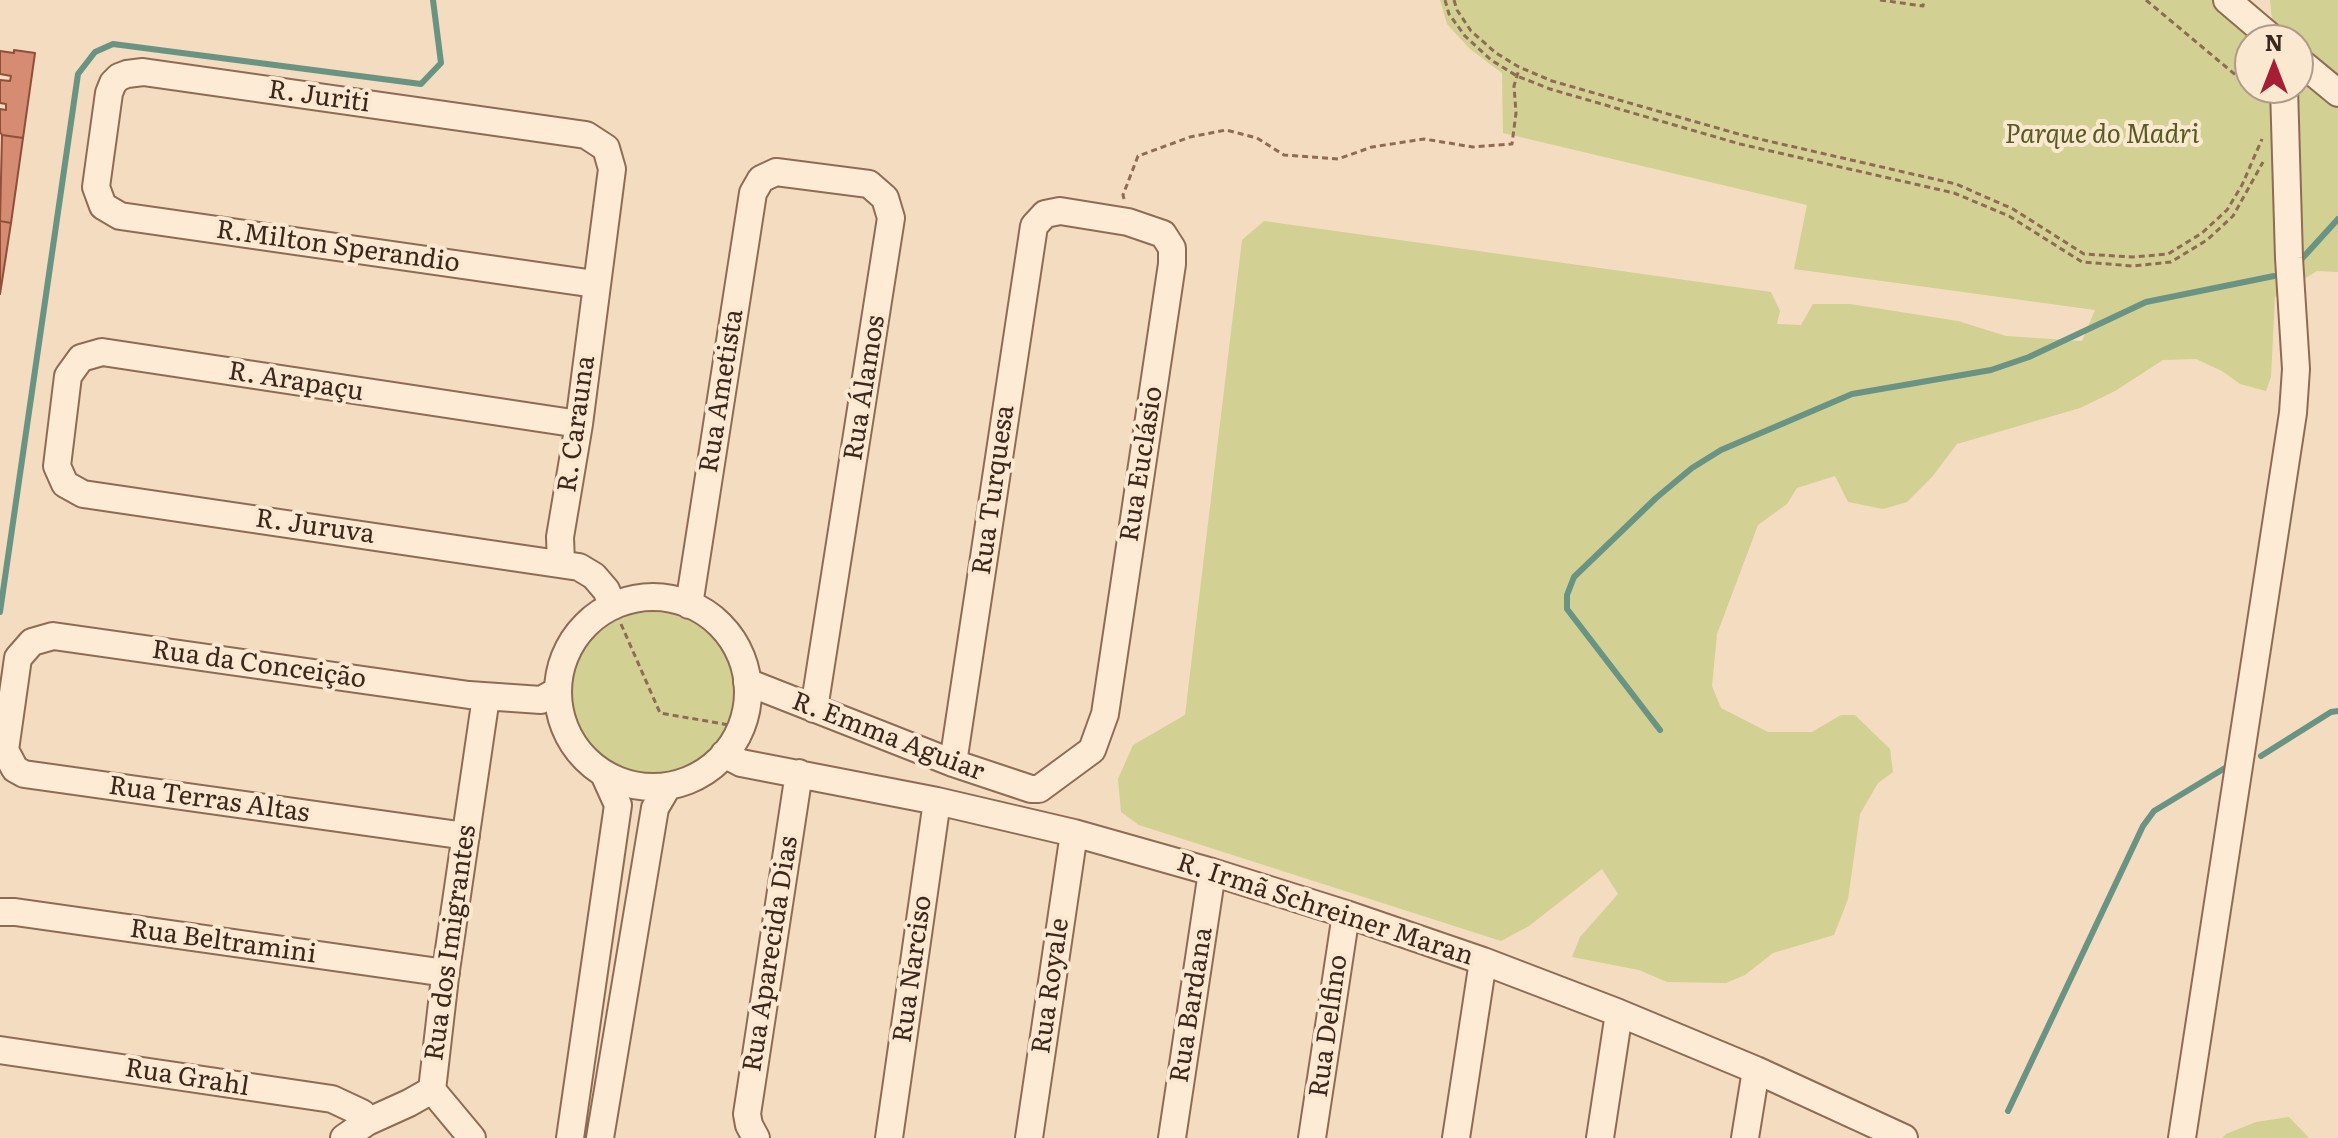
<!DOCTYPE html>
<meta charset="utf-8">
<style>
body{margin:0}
#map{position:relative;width:2338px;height:1138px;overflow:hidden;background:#f3dcc0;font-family:Literata,serif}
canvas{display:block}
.north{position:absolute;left:2234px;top:24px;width:80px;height:80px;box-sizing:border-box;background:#fae8d1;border:2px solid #ae9b89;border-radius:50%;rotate:0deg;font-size:22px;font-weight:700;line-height:32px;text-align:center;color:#3d271c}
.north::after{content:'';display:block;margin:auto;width:28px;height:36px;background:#a61e34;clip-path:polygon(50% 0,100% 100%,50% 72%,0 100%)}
</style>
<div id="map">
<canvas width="2338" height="1138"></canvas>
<div class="north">N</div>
</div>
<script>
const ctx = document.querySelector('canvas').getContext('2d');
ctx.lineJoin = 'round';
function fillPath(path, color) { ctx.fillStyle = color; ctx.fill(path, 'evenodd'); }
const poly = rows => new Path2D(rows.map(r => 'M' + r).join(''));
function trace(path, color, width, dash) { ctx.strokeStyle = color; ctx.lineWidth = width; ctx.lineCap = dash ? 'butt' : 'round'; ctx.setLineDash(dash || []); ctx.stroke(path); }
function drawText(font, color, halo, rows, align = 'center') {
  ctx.font = font + ' Literata,serif'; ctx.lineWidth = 8; ctx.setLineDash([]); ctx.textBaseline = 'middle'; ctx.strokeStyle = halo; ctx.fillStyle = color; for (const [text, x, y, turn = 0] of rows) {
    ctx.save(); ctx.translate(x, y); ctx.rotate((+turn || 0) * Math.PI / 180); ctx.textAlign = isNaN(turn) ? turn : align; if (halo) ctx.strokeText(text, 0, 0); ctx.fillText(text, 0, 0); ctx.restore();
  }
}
const green = poly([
 [1440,0,2224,0,2256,40,2250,40,2250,88,2298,88,2298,40,2274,40,2270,0,2338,0,2338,272,2317,271,2275,297,2271,377,2266,391,2240,384,2222,371,2196,359,2163,360,2115,391,2080,408,1957,444,1932,477,1907,502,1883,509,1848,502,1835,476,1797,488,1787,504,1758,525,1717,634,1712,686,1721,708,1768,732,1812,732,1841,715,1855,715,1890,749,1893,772,1878,783,1860,814,1848,899,1834,935,1773,953,1745,975,1726,983,1667,982,1639,970,1572,957,1580,937,1618,894,1602,869,1529,926,1501,941,1139,825,1121,812,1118,779,1133,745,1185,715,1242,240,1264,221,1771,292,1780,311,1777,324,1801,325,1813,304,1850,304,1958,321,2006,336,2082,341,2095,310,1794,269,1807,205,1503,133,1502,73,1470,49,1447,24],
 '572 693a81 81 0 1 1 162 0a81 81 0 1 1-162 0Z',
 [2289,1117,2309,1138,2222,1138,2226,1134,2256,1122]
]);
const stream = poly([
 [2298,263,2338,219],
 [0,612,78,74,95,52,113,44,421,84,441,63,433,0],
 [1660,730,1567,609,1567,595,1574,577,1656,498,1692,468,1721,450,1852,394,1991,370,2029,357,2146,302,2274,276],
 [2261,756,2331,712,2338,711],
 [2008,1111,2143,826,2154,811,2225,768]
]);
const building = poly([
 [14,50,35,53,23,138,2,135,0,132,0,109,6,110,6,104,0,103,0,80,10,81,11,76,0,74,0,51,14,53,14,50],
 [2,135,23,138,11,223,0,221,2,135],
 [0,221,11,223,0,294,0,221]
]);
const path = poly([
 [1445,0,1449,14,1465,36,1491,60,1517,76,1550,89,1740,144,1954,193,2009,216,2082,262,2133,266,2171,262,2207,240,2233,216,2263,162],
 [1454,0,1457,10,1471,31,1496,53,1519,67,1552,81,1742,135,1956,184,2013,209,2084,254,2133,257,2168,254,2202,233,2227,210,2242,185,2262,139],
 [1880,0,1923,6,1924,0],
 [2146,0,2250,87],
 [1124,199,1123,195,1138,156,1190,137,1226,130,1257,138,1284,155,1338,159,1372,147,1424,139,1473,147,1512,144,1516,113,1514,86,1519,69],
 [621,624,660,713,741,727]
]);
const minor = poly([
 [2227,0,2274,40],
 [2298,60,2338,93],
 [579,424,102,352,81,358,68,376,57,466,65,484,83,494,579,567,594,576,606,590,613,606],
 [561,563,560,537,579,424,612,169,606,148,586,135,143,72,127,74,119,77,113,83,109,93,96,187,103,206,120,216,595,284],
 '558 692a95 95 0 1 1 190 0a95 95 0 1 1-190 0Z',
 [689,605,753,193,761,179,776,172,869,184,885,198,891,218,814,709],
 [747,682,953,763,1031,789,1039,789,1092,750,1105,714,1172,264,1172,248,1163,234,1128,222,1060,211,1045,214,1034,226,953,763],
 [724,754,741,763,937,801,1074,833,1212,872,1346,914,1483,961,1619,1013,1756,1070,1904,1138],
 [466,836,24,774,15,769,5,750,18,658,32,642,53,636,469,695,541,700,557,691],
 [0,912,15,912,446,973],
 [0,1050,332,1099,362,1113,367,1122],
 [432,1090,472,1138],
 [344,1138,367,1122,409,1103,432,1090,445,977,486,697],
 [570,1138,618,805,604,774],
 [600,1138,655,808,668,786],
 [756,1138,749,1125,747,1114,799,773],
 [889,1138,937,801],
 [1029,1138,1074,833],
 [1172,1138,1212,872],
 [1312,1138,1346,914],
 [1456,1138,1483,961],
 [1600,1138,1619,1013],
 [1745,1138,1756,1070],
 [2182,1138,2293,413,2296,369,2289,258,2284,88]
]);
const streetNames = [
 ["R. Juriti",319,97,8],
 ["R.Milton Sperandio",338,247,8],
 ["R. Arapaçu",296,382,9],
 ["Rua Álamos",865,388,-81],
 ["Rua Ametista",722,391,-81],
 ["R. Carauna",577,424,-82],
 ["Rua Euclásio",1142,464,-81],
 ["Rua Turquesa",994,490,-82],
 ["R. Juruva",315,527,8],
 ["Rua da Conceição",259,665,8],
 ["R. Emma Aguiar",888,737,21],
 ["Rua Terras Altas",209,800,8],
 ["R. Irmã Schreiner Maran",1325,910,18],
 ["Rua Beltramini",223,942,8],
 ["Rua dos Imigrantes",451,943,-82],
 ["Rua Aparecida Dias",771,954,-81],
 ["Rua Narciso",913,969,-82],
 ["Rua Royale",1051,986,-82],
 ["Rua Bardana",1192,1005,-81],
 ["Rua Delfino",1329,1026,-82],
 ["Rua Grahl",187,1078,9]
];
const parkNames = [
 ["Parque do Madri",2102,135]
];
fillPath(green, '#d3d093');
trace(stream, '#699483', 6);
fillPath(building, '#d68c72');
trace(building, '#914e38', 2);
trace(minor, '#8f6b56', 30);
trace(path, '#8f6b56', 3, [6, 4]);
trace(minor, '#fdebd5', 26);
drawText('26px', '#3d271c', '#fae8d1', streetNames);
drawText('italic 26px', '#565c20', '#fae8d1', parkNames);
</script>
